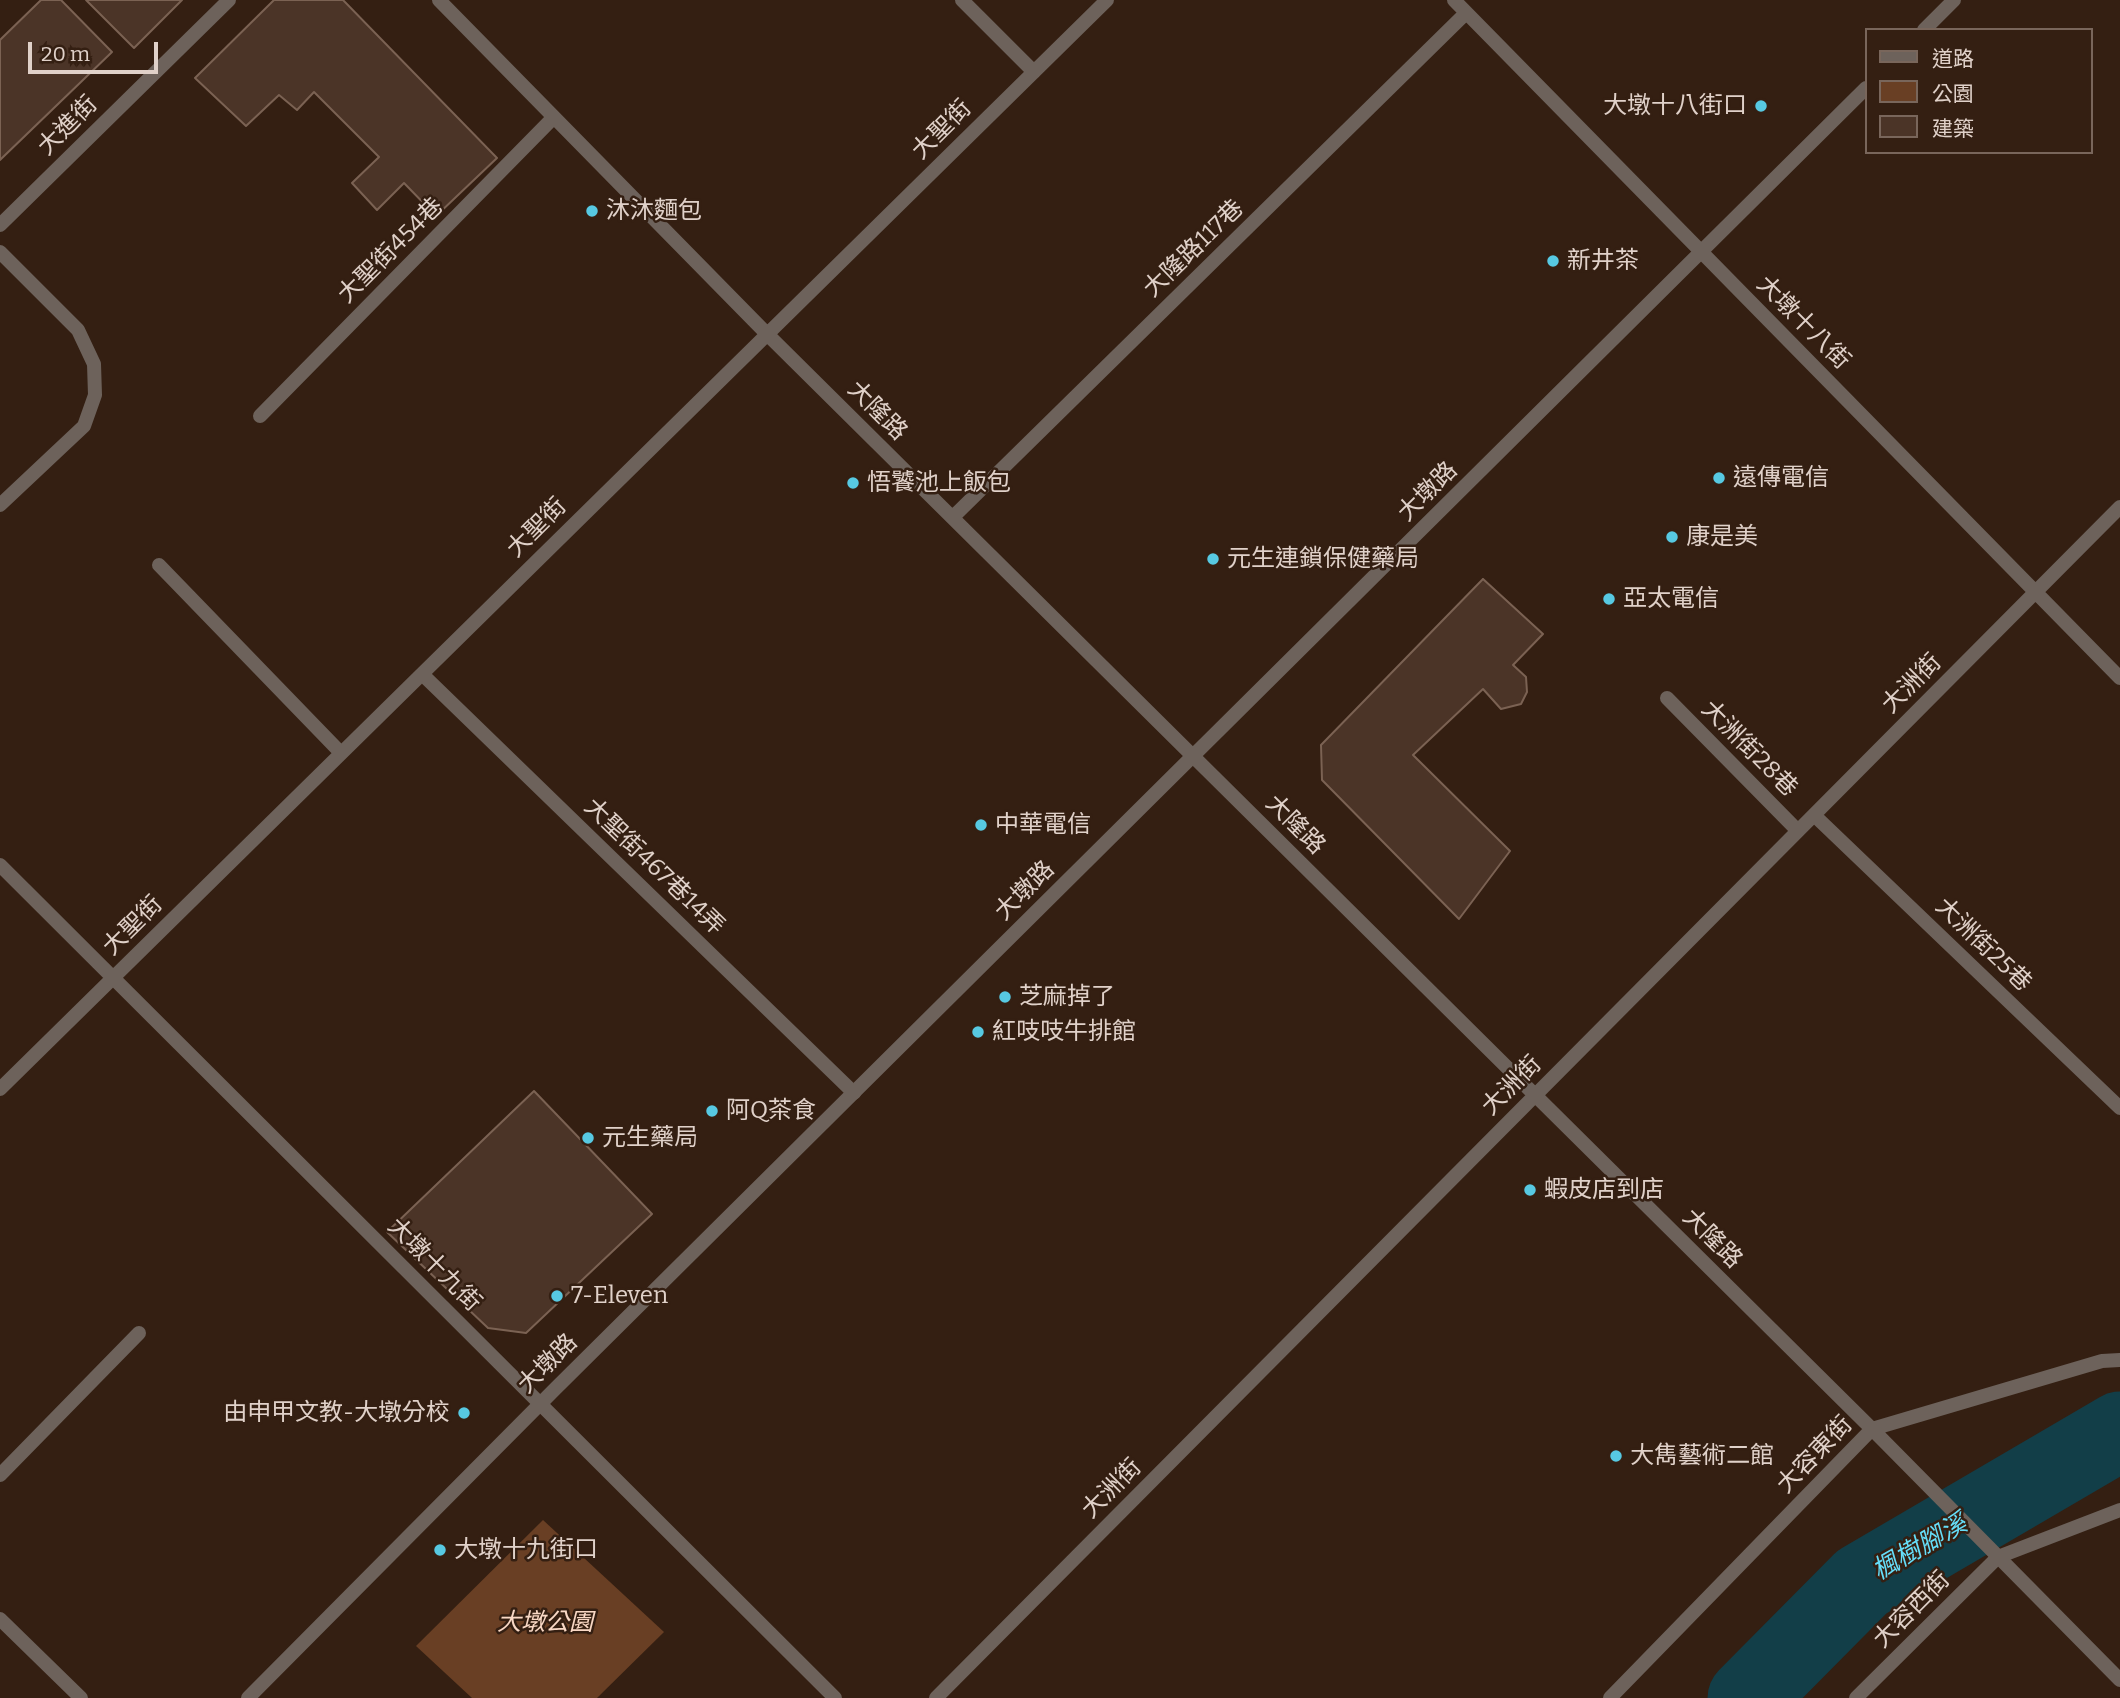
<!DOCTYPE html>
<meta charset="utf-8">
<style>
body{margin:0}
#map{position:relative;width:2120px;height:1698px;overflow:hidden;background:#341f12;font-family:Bitter,"Noto Sans TC",serif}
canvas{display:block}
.legend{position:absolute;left:1865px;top:28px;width:228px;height:126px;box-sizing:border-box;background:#341f12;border:2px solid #79665b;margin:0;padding:9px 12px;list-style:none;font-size:21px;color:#e0d1c9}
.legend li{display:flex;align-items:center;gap:14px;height:35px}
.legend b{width:35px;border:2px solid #79665b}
.scale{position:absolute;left:28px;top:42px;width:130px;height:32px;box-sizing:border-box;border:4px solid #e0d1c9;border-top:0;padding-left:9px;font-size:21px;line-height:24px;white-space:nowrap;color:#e0d1c9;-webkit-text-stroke:5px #341f12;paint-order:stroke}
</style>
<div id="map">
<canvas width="2120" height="1698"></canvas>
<ul class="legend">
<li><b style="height:9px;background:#6d625b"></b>道路</li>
<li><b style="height:19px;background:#693f24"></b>公園</li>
<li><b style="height:19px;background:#4b3427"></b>建築</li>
</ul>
<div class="scale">20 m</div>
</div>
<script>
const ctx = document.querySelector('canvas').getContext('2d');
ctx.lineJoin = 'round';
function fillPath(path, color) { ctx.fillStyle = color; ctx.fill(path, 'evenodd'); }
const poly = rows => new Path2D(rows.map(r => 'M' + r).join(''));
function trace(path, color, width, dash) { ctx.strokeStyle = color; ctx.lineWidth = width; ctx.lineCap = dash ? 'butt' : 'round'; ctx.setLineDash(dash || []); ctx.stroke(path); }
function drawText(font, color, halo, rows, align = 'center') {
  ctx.font = font + ' Bitter,"Noto Sans TC",serif'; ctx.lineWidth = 5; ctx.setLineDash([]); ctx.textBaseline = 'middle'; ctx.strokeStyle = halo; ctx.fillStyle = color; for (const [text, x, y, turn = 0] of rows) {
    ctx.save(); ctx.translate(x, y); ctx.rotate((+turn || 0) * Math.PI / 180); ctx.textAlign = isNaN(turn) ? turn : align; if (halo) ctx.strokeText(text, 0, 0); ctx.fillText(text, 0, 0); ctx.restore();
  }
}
const green = poly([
 [543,1520,664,1632,597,1698,472,1698,416,1646]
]);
const river = poly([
 [1747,1698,1862,1582,2120,1431]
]);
const building = poly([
 [41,0,61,0,112,52,0,160,0,40,41,0],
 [86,0,182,0,134,48,86,0],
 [274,0,343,0,497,158,436,216,404,183,377,210,352,183,379,157,314,92,297,110,279,95,246,126,195,78,274,0],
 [1483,579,1543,634,1513,665,1526,677,1527,692,1521,704,1501,709,1483,689,1413,755,1510,851,1459,919,1322,780,1321,745,1483,579],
 [534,1091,652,1214,526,1333,488,1328,387,1232,534,1091]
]);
const minor = poly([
 [439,0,767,334,1872,1429,2120,1680],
 [962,0,1034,72],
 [1454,0,2120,678],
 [0,225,229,0],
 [0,252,78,330,94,364,95,395,84,426,0,505],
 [260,416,554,117],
 [953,517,1466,13],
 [159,565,341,753],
 [422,674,854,1093],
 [1667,698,1798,831],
 [1814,815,2120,1108],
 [0,865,835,1698],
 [0,1089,1107,0],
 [0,1475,139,1333],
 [0,1619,81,1698],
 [936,1698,2120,507],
 [1610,1698,1872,1429,2102,1361,2120,1360],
 [1856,1698,1998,1557,2120,1510]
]);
const tertiary = poly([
 [1924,30,1954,0],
 [248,1698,556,1388,1866,88]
]);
const markers = [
 [1761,106,7,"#57c9e2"],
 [592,211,7,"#57c9e2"],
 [1553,261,7,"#57c9e2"],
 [1719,478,7,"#57c9e2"],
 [853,483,7,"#57c9e2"],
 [1672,537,7,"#57c9e2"],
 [1213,559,7,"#57c9e2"],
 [1609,599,7,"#57c9e2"],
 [981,825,7,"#57c9e2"],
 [1005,997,7,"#57c9e2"],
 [978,1032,7,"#57c9e2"],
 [712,1111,7,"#57c9e2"],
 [588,1138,7,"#57c9e2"],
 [1530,1190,7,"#57c9e2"],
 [557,1296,7,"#57c9e2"],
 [464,1413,7,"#57c9e2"],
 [1616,1456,7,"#57c9e2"],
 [440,1550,7,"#57c9e2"]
];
const poiNames = [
 ["大墩十八街口",1747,106,"right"],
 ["沐沐麵包",606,211],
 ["新井茶",1567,261],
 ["遠傳電信",1733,478],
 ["悟饕池上飯包",867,483],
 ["康是美",1686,537],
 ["元生連鎖保健藥局",1227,559],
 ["亞太電信",1623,599],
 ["中華電信",995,825],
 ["芝麻掉了",1019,997],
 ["紅吱吱牛排館",992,1032],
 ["阿Q茶食",726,1111],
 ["元生藥局",602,1138],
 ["蝦皮店到店",1544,1190],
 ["7-Eleven",571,1296],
 ["由申甲文教-大墩分校",450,1413,"right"],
 ["大雋藝術二館",1630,1456],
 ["大墩十九街口",454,1550]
];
const streetNames = [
 ["大進街",68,126,-45],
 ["大聖街",942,130,-45],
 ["大隆路117巷",1194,249,-44],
 ["大聖街454巷",391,251,-45],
 ["大墩十八街",1803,323,45],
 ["大隆路",877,411,45],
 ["大墩路",1428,492,-45],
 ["大聖街",537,528,-45],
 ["大洲街",1912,684,-45],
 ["大洲街28巷",1749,749,45],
 ["大隆路",1295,825,45],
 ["大聖街467巷14弄",654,867,44],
 ["大墩路",1025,891,-45],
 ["大聖街",133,926,-45],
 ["大洲街25巷",1983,945,44],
 ["大洲街",1512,1086,-45],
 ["大隆路",1712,1239,45],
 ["大墩十九街",434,1265,45],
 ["大墩路",548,1364,-45],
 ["大容東街",1815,1455,-46],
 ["大洲街",1112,1489,-45],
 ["大容西街",1912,1610,-45]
];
const parkNames = [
 ["大墩公園",545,1623]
];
const waterNames = [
 ["楓樹腳溪",1920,1548,-30]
];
fillPath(green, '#693f24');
trace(river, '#123e48', 79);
fillPath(building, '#4b3427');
trace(building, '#7b6253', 2);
trace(minor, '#6d625b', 14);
trace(tertiary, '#6d625b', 14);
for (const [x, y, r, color] of markers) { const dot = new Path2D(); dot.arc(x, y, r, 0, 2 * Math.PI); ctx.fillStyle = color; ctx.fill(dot); trace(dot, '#341f12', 2.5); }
drawText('24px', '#e0d1c9', '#341f12', poiNames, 'left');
drawText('24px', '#e0d1c9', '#341f12', streetNames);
drawText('italic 24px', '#f9d8c5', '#341f12', parkNames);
drawText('italic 26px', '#65ddf8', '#341f12', waterNames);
</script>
